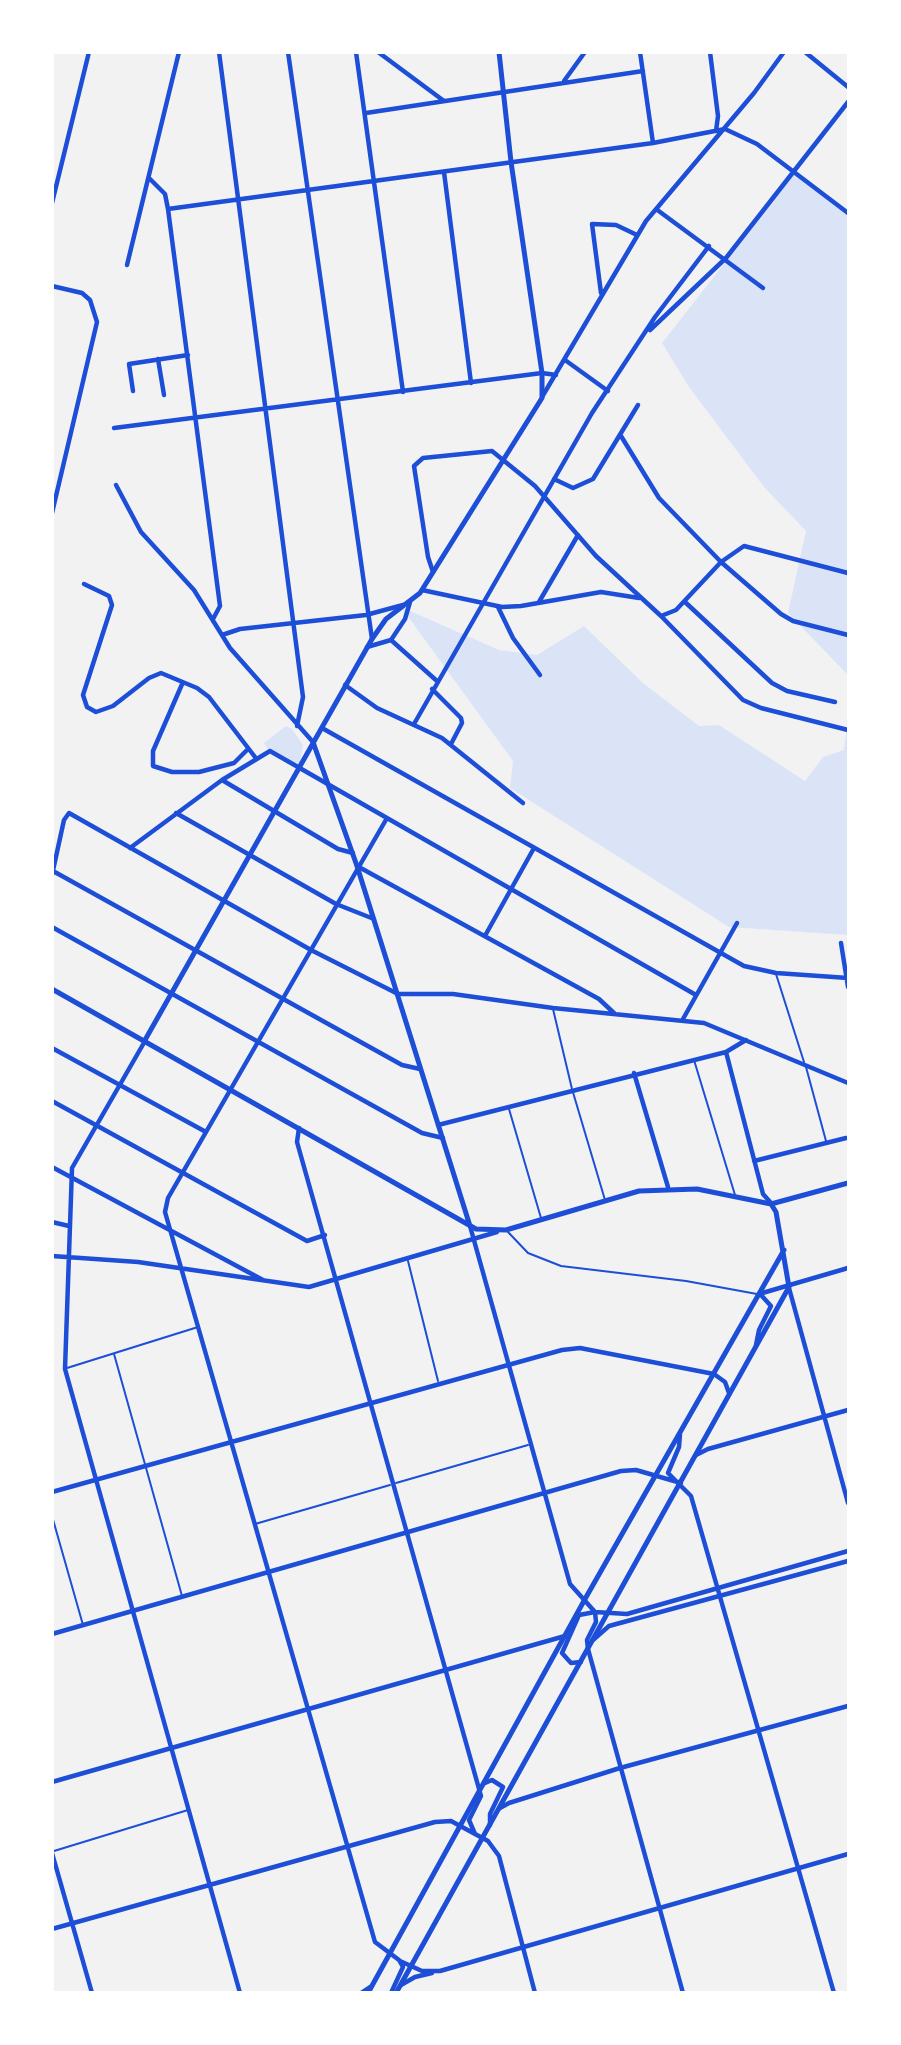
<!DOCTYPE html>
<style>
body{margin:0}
#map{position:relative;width:901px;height:2045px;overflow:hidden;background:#f2f2f2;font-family:"IBM Plex Serif",serif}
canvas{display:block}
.frame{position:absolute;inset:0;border:54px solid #fff;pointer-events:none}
</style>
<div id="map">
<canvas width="901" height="2045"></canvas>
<div class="frame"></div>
</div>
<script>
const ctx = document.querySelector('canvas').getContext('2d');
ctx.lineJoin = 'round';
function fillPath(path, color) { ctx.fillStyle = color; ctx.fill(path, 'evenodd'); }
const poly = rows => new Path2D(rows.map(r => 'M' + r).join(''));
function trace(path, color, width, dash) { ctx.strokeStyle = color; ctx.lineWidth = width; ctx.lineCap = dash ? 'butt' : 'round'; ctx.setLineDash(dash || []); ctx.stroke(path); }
const green = poly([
 [796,172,848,213,848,675,788,613,806,531,764,487,689,387,662,343],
 [401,607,499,650,537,655,584,626,643,683,699,726,719,725,805,781,823,757,844,750,848,717,848,935,729,927,510,788,513,761],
 [286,726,292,729,303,745,299,768,269,751,264,743]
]);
const service = poly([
 [776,974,804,1062],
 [553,1009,572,1089,605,1200],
 [694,1060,735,1195],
 [806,1067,826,1141],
 [509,1109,541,1218],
 [508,1232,528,1253,561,1266,686,1281,757,1294],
 [408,1261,438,1381],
 [114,1354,182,1596],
 [67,1368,198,1327],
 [396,1483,528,1445],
 [52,1516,83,1625],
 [255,1524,390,1485],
 [54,1851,188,1810]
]);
const minor = poly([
 [219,52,303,697,297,726],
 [288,52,372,639],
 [356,52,403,392],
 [378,52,444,101],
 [640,52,653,143],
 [710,52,718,116,716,131],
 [805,52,848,87],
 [564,81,585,52],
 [366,113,643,71],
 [444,172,471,383],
 [149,178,165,194,168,209,220,606,213,619],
 [52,203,89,52],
 [168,209,653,143,725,129,757,144,848,213],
 [656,209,763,288],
 [127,265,179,52],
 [52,286,82,293,90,300,97,322,52,513],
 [601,293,592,224,616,225,637,235],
 [650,330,726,258,848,102],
 [158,359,164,395],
 [565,360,608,391],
 [133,391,129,364,188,355],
 [542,397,646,221,754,93,784,52],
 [114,428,542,373,556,375],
 [621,436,659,498,721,562,781,614,793,621,848,635],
 [554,479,573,488,593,479,638,405],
 [116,485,141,532,194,590,230,648,313,742],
 [433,572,428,557,414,466,423,458,492,451,535,486,596,556,661,616,743,700,761,708,848,730],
 [84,584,109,596,112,605,83,695,87,707,96,712,113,706,149,678,161,673,197,688,209,697,255,757],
 [422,590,502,607,521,606,601,592,639,598],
 [539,602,578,535],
 [685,602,772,683,787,691,835,702],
 [498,607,513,638,540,675],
 [661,616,676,610,721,562,744,546,848,573],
 [222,635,240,629,366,615,403,605],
 [391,640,437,681],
 [367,647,391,640,405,619,410,602],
 [183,682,153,751,153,766,172,772,199,772,234,763,248,749],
 [345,685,377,708,442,738,523,803],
 [432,689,461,718,462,723,451,744],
 [414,724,592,413,655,317,709,246],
 [322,728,744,966,776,973,848,978],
 [222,780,338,849,353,853],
 [176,813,336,904,374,919],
 [387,818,168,1198,165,1212,375,1942,399,1960,403,1967,391,1993],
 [130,848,222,780,270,751,696,995],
 [357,866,599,999,615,1014],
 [53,871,402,1065,420,1069],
 [52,875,64,820,69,813,311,950,398,994,453,994,553,1008,704,1023,848,1083],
 [52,927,422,1133,443,1138],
 [486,934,534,848],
 [841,943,848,987],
 [683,1019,737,923],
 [145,1041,72,1168,65,1369,240,1993],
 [52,1048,206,1132],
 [726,1052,763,1194,771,1203],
 [634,1073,668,1187],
 [52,1101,307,1241,325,1235],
 [438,1125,726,1052,746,1040],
 [299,1128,297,1142,481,1796,469,1820,475,1834],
 [754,1161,846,1138],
 [52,1167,263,1280],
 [52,1222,69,1226],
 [470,1226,570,1584,595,1612,596,1622,587,1640,588,1649,683,1993],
 [52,1256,138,1262,309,1287,497,1232],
 [789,1288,848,1503],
 [759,1294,848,1268],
 [756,1345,759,1330,771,1306,761,1295],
 [680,1434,679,1447,668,1473,691,1496,834,1993],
 [696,1455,708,1449,848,1410],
 [52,1492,562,1350,580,1348,714,1374,725,1382,729,1393],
 [52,1634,621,1471,636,1470,681,1483],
 [593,1640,609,1626,848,1561],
 [581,1662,571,1663,562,1653,579,1615,595,1612,627,1614,848,1551],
 [52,1782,565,1636],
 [485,1783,492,1780,503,1787,490,1814,490,1825],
 [500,1808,509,1803,620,1768,848,1706],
 [52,1853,92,1993],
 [52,1929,435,1822,451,1821,488,1841,499,1856,535,1993],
 [400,1961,422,1971,440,1971,848,1854],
 [401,1985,415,1977,432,1973],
 [361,1993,370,1987]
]);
const tertiary = poly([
 [313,742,357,866,470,1226],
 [52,989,476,1229,506,1230,639,1191,697,1189,771,1204,848,1183],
 [145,1040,372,639,386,619,420,593,542,398,542,373,511,162,499,52],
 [368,1993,585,1599,784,1250],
 [396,1993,789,1287,776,1212,771,1204]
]);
fillPath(green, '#dbe4f7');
trace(service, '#1d4ed8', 2);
trace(minor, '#1d4ed8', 4.5);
trace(tertiary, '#1d4ed8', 5);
</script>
